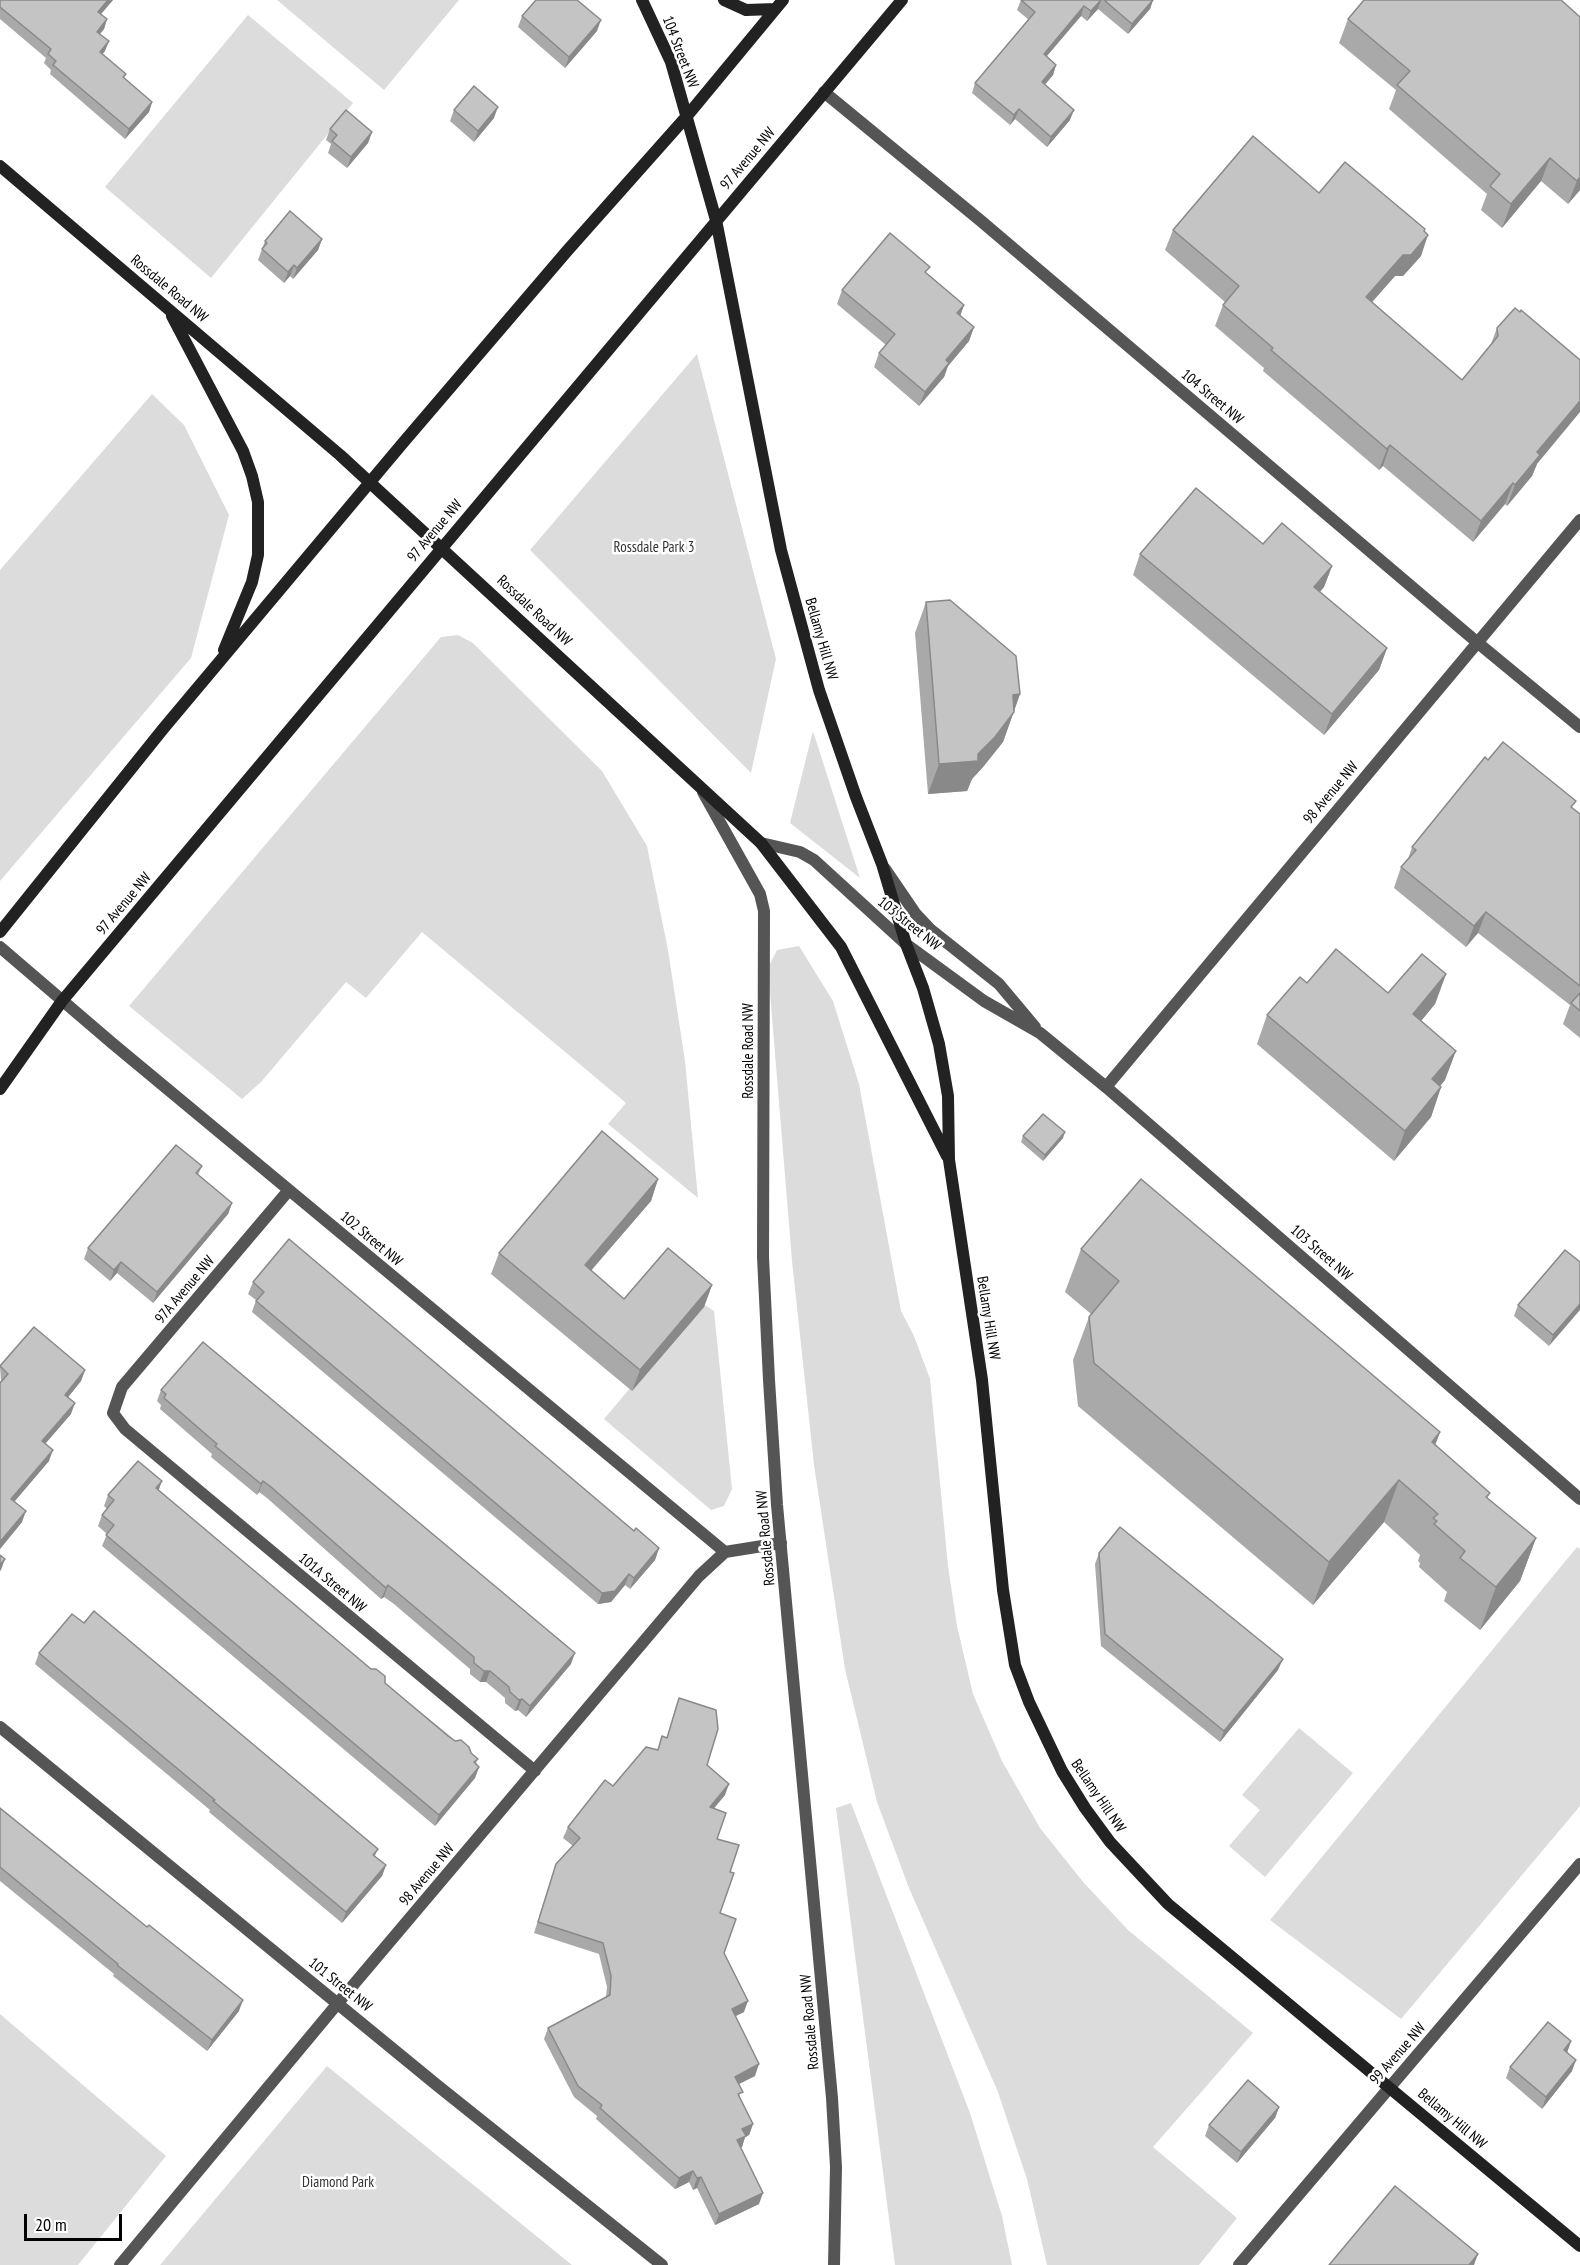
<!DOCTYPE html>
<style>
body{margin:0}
#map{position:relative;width:1580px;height:2265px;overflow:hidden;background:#fff;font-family:"PT Sans Narrow",sans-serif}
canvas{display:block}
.scale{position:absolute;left:24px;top:2214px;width:98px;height:27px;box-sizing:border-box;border:3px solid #000;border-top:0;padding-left:8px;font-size:18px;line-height:21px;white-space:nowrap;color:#000;-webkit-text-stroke:4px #fff;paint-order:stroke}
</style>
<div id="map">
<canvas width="1580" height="2265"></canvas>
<div class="scale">20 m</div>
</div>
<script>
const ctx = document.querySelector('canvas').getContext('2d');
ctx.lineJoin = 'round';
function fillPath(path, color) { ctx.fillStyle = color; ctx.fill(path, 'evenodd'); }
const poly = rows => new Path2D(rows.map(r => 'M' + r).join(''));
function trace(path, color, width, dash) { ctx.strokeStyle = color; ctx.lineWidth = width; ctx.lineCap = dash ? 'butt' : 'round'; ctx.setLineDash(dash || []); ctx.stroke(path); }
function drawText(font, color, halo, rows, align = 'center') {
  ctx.font = font + ' "PT Sans Narrow",sans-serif'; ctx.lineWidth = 5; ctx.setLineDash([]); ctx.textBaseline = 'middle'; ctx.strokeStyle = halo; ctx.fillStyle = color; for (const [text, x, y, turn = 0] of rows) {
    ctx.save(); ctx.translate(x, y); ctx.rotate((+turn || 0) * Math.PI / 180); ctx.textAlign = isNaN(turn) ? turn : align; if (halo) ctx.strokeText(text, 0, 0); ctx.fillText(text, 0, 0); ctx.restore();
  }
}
const green = poly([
 [277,0,459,0,384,90],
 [248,15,353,103,211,278,105,187],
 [697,354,776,659,751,773,530,550],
 [152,394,184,425,229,515,191,658,0,881,0,570],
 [458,635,473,643,602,771,647,846,668,950,685,1061,698,1198,608,1124,626,1103,422,932,366,998,346,982,261,1082,242,1099,129,1006,441,637],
 [813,731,860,878,790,823],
 [799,946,833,1001,859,1084,901,1311,914,1336,930,1379,948,1566,957,1626,973,1694,1002,1761,1040,1828,1084,1883,1128,1930,1253,2033,1153,2147,1237,2218,1199,2265,1047,2265,1027,2179,998,2092,909,1888,877,1802,845,1669,814,1465,792,1261,768,968,777,950],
 [702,1303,714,1311,732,1489,724,1506,711,1510,604,1419],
 [1577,1547,1580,1549,1580,1806,1401,2019,1270,1920],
 [1299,1728,1353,1773,1265,1877,1229,1846,1260,1810,1242,1795],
 [851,1803,970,2113,1002,2216,1012,2265,895,2265,836,1808],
 [0,2014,166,2156,78,2265,0,2265],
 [327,2066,572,2265,160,2265]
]);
const minor = poly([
 [824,92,981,221,1478,643,1580,727],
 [0,947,112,1043,725,1552],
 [1106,1087,1580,520],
 [289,1190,122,1387,113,1413,125,1429,535,1771],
 [0,1727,438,2086,662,2265],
 [1390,2087,1580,1864],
 [120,2265,338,2003,699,1576,725,1552,781,1543]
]);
const tertiary = poly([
 [703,792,760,894,764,911,763,1257,769,1380,777,1505,832,2098,836,2167,834,2265],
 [761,843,800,852,814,860,906,944,984,1001,1040,1033,1106,1087,1580,1499],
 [885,869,915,913,931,930,999,984,1035,1027],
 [1239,2265,1390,2087]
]);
const secondary = poly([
 [642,0,671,62,716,220,781,550,819,690,856,797,882,864,906,944,923,988,939,1044,948,1096,949,1160,982,1380,1003,1590,1015,1665,1029,1702,1062,1771,1085,1808,1110,1842,1168,1904,1580,2246],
 [724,0,746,10,775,9],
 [0,166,340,455,761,843,841,947,947,1156],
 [172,316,243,451,252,476,258,502,258,555,252,582,224,650],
 [0,932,163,729,402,444,567,251,687,116,783,0],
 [0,1089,62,1001,902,0]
]);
const wall = poly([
 [0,0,113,0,101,14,107,19,104,29,100,34,105,51,102,54,126,74,124,78,152,102,149,112,125,139,50,74,51,70,44,63,46,58,0,19],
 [1021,0,1153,0,1150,9,1128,34,1098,9,1087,21,1081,16,1046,57,1056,65,1053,75,1045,85,1070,120,1047,147,1015,119,1010,125,972,93,975,83,1029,20,1017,10],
 [1561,0,1580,190,1568,204,1541,181,1502,228,1481,210,1487,194,1389,109,1396,90,1339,43,1348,19],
 [522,16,597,31,565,68,518,27],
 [454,110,494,118,474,142,450,121],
 [330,129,372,132,368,143,347,168,328,153,331,144,326,140],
 [1319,193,1425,229,1421,256,1403,276,1395,276,1372,302,1462,380,1491,344,1497,328,1537,464,1532,476,1507,506,1505,504,1473,542,1383,466,1379,470,1263,371,1264,368,1215,326,1223,305,1225,302,1165,250,1173,230],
 [322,239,318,250,293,279,290,276,284,283,258,260,265,241],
 [927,273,964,305,960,316,974,327,969,341,948,366,944,377,919,406,874,367,879,353,886,345,837,304,842,290],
 [1263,544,1332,566,1324,587,1320,592,1387,648,1379,670,1324,735,1133,575,1140,554],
 [926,602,1020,694,1003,742,983,767,972,779,967,791,928,794,915,633],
 [1573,809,1580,814,1580,1038,1563,1024,1570,1005,1478,933,1466,947,1394,888,1401,867,1408,859,1412,847],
 [1446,974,1435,1004,1421,1021,1445,1080,1440,1086,1441,1087,1431,1117,1394,1161,1257,1044,1267,1015,1307,983,1388,993],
 [1023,1136,1063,1138,1043,1161,1021,1142],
 [202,1166,198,1175,232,1203,228,1214,153,1303,117,1273,110,1281,84,1259,88,1248],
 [658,1179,651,1201,591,1270,624,1299,712,1285,704,1307,632,1391,491,1274,499,1253],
 [1081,1249,1440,1432,1435,1445,1490,1493,1487,1499,1536,1538,1520,1581,1480,1630,1444,1601,1447,1592,1419,1567,1420,1563,1418,1561,1420,1555,1384,1522,1313,1605,1078,1406,1073,1360,1089,1317,1091,1314,1065,1292],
 [1580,1262,1549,1346,1514,1316,1518,1305],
 [253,1282,634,1531,659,1548,655,1560,630,1589,625,1585,611,1602,598,1604,252,1312,256,1300,248,1294],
 [0,1366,85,1370,81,1381,68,1397,71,1414,45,1444,49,1461,15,1501,22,1522,0,1549,0,1383,1,1382],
 [161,1390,571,1664,526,1717,518,1710,515,1711,505,1703,505,1698,498,1692,486,1682,480,1682,470,1674,470,1669,394,1604,384,1597,381,1599,267,1498,259,1492,257,1495,211,1457,212,1454,160,1409,161,1405,157,1401],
 [158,1490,385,1683,478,1759,476,1763,479,1767,475,1778,435,1826,102,1546,107,1534,98,1526,102,1515,107,1509,104,1506,108,1495],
 [1099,1553,1278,1670,1220,1742,1101,1646,1095,1564],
 [84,1623,378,1849,375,1856,386,1865,382,1876,342,1923,209,1812,210,1810,35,1664,39,1653],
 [679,1698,707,1765,725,1795,714,1808,717,1839,730,1872,720,1913,724,1953,744,2012,735,2016,755,2076,738,2084,740,2099,753,2124,749,2135,745,2137,742,2147,740,2148,759,2204,715,2225,697,2188,693,2190,689,2182,675,2189,596,2119,597,2116,574,2097,544,2039,548,2028,606,1997,607,1987,599,1954,534,1933,556,1864,573,1846,563,1838,568,1827,613,1786,657,1750,667,1738],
 [0,1808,239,2011,207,2051,113,1976,114,1974,0,1881],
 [1571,2041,1567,2052,1572,2071,1542,2109,1506,2078,1510,2067],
 [1279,2107,1275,2118,1237,2163,1205,2136,1209,2125]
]);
const shadedWall = poly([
 [108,0,113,0,95,21,98,12],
 [1101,0,1098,9,1087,21,1091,11],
 [1153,0,1150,9,1128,34,1132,24],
 [1084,6,1081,16,1040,64,1044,54],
 [107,19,104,29,94,41,97,32],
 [601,20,597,31,565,68,569,57],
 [109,41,105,51,96,62,100,52],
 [1056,65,1053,75,1038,92,1042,82],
 [152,102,149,112,125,139,129,129],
 [498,107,494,118,474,142,478,131],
 [1019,109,1015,119,1010,125,1014,115],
 [1074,110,1070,120,1047,147,1051,137],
 [372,132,368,143,347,168,351,157],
 [1550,158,1541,181,1502,228,1511,204],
 [1580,177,1580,190,1568,204,1577,181],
 [1425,229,1419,246,1428,235,1421,256,1403,276,1395,276,1358,318,1366,297],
 [322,239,318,250,293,279,297,268],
 [294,265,290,276,284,283,288,272],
 [964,305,959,319,957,313],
 [974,327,969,341,948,366,944,377,919,406,925,392,946,360],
 [1580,401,1580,412,1537,464,1532,476,1507,506,1515,485,1537,452],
 [1390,445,1383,466,1379,470,1387,449],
 [1513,483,1505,504,1473,542,1481,521],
 [1332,566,1324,587,1306,608,1314,587],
 [1387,648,1379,670,1324,735,1332,714],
 [1020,694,1003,742,983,767,972,779,967,791,928,794,939,764,978,754,1013,695],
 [1486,912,1478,933,1466,947,1474,926],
 [1446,974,1435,1004,1402,1044,1413,1014],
 [1456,1051,1445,1080,1421,1109,1432,1079],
 [1441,1087,1431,1117,1394,1161,1405,1131],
 [1065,1132,1063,1138,1043,1161,1045,1155],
 [658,1179,651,1201,577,1287,585,1265],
 [232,1203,228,1214,153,1303,157,1292],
 [121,1262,117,1273,110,1281,114,1270],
 [712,1285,704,1307,632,1391,640,1370],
 [1580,1304,1580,1310,1549,1346,1553,1335],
 [85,1370,81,1381,61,1406,65,1395],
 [75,1403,71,1414,38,1452,42,1441],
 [1440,1432,1424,1475,1432,1442],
 [53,1450,49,1461,7,1510,11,1499],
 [1399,1480,1384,1522,1313,1605,1329,1562],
 [162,1481,158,1492,156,1488],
 [263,1481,259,1492,257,1495,261,1484],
 [26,1511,22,1522,0,1549,0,1542],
 [1536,1538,1520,1581,1480,1630,1496,1587],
 [659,1548,655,1560,630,1589,634,1578],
 [5,1559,1,1570,0,1571,0,1565],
 [629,1574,625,1585,611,1602,598,1604,602,1593],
 [388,1585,384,1597,381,1599,386,1588],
 [575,1653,571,1664,526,1717,530,1706],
 [1283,1659,1278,1670,1220,1742,1224,1731],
 [484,1671,490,1671,486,1682,480,1682],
 [522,1699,518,1710,515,1711,519,1700],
 [479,1767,475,1778,435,1826,439,1815],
 [729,1784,725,1795,706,1818,710,1807],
 [386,1865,382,1876,342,1923,346,1912],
 [243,2000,239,2011,207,2051,212,2040],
 [748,2001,744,2012,728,2020,732,2009],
 [1571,2041,1567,2053,1564,2050],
 [1576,2060,1572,2071,1542,2109,1546,2097],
 [759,2064,755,2076,731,2088,735,2077],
 [1279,2107,1275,2118,1237,2163,1241,2152],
 [753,2124,749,2135,745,2137,742,2147,733,2152,742,2129],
 [693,2171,689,2182,675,2189,679,2178],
 [701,2177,697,2188,693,2190,697,2178],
 [763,2193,759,2204,715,2225,719,2214],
 [1478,2254,1474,2265,1469,2265]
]);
const building = poly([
 [0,0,108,0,98,12,107,19,97,32,109,41,100,52,126,74,123,77,152,102,129,129,53,65,56,61,48,54,51,49,0,7,0,0],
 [536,0,577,0,601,20,569,57,522,16,536,0],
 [1021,0,1101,0,1091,11,1084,6,1044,54,1056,65,1042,82,1074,110,1051,137,1019,109,1014,115,975,83,1035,12,1021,0],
 [1104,0,1153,0,1132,24,1104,0],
 [1364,0,1561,0,1580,17,1580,177,1577,181,1550,158,1511,204,1490,186,1500,174,1397,85,1410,71,1348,19,1364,0],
 [474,86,498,107,478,131,454,110,474,86],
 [346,110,372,132,351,157,332,141,337,135,330,129,346,110],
 [1253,136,1319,193,1345,162,1425,229,1424,231,1428,235,1411,255,1403,255,1366,297,1462,380,1498,336,1497,328,1515,308,1520,312,1521,310,1580,360,1580,401,1537,452,1540,455,1515,485,1513,483,1481,521,1390,445,1387,449,1271,350,1273,348,1223,305,1239,286,1173,230,1253,136],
 [290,211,322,239,297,268,294,265,288,272,262,249,267,243,265,241,290,211],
 [890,233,930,267,925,272,964,305,957,313,974,327,946,360,949,363,925,392,879,353,895,334,842,290,890,233],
 [1196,488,1263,544,1282,523,1332,566,1314,587,1387,648,1332,714,1140,554,1196,488],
 [950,600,1016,656,1020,694,1013,695,1014,712,995,737,978,754,978,761,939,764,926,602,950,600],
 [1503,742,1576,801,1571,807,1580,814,1580,986,1486,912,1474,926,1401,867,1416,850,1412,847,1485,757,1488,760,1503,742],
 [1336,949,1388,993,1422,954,1446,974,1413,1014,1456,1051,1432,1079,1441,1087,1405,1131,1267,1015,1300,977,1307,983,1336,949],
 [1580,993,1580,1011,1571,1003,1580,993],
 [1043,1114,1065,1132,1045,1155,1023,1136,1043,1114],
 [602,1131,658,1179,585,1265,624,1299,668,1248,712,1285,640,1370,499,1253,602,1131],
 [176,1145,202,1166,196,1173,232,1203,157,1292,121,1262,114,1270,88,1248,176,1145],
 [1141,1179,1440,1432,1432,1442,1490,1493,1486,1497,1536,1538,1496,1587,1460,1558,1465,1551,1434,1524,1437,1521,1433,1518,1438,1514,1399,1480,1329,1562,1094,1363,1089,1317,1119,1281,1081,1249,1141,1179],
 [289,1239,634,1531,636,1528,659,1548,634,1578,629,1574,615,1591,602,1593,256,1301,264,1292,253,1282,289,1239],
 [1565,1250,1580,1262,1580,1304,1553,1335,1518,1305,1565,1250],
 [34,1327,85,1370,65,1395,75,1403,42,1441,53,1450,11,1499,26,1511,0,1542,0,1383,8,1374,0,1366,34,1327],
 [203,1342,575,1653,530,1706,522,1699,519,1700,510,1692,509,1687,490,1671,484,1671,474,1663,474,1657,398,1593,388,1585,386,1588,271,1487,263,1481,261,1484,215,1446,217,1444,164,1398,166,1394,161,1390,203,1342],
 [138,1461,162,1481,156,1488,371,1669,376,1669,385,1676,385,1683,448,1736,455,1741,461,1740,469,1747,471,1753,478,1759,474,1762,479,1767,439,1815,106,1535,114,1525,102,1515,114,1500,108,1495,138,1461],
 [1120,1527,1283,1659,1224,1731,1105,1634,1099,1553,1120,1527],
 [0,1555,5,1559,0,1565,0,1555],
 [94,1611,378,1849,373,1855,386,1865,346,1912,213,1801,215,1800,39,1653,72,1614,84,1623,94,1611],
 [679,1698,716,1710,718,1729,707,1765,729,1784,710,1807,726,1813,717,1839,739,1845,730,1872,734,1873,720,1913,736,1919,724,1953,748,2001,732,2009,759,2064,735,2077,743,2092,738,2094,753,2124,742,2129,746,2136,737,2140,763,2193,719,2214,701,2177,697,2178,693,2171,679,2178,600,2108,602,2105,578,2086,548,2028,610,1995,611,1976,603,1943,538,1922,556,1864,580,1838,568,1827,605,1780,613,1786,646,1747,658,1750,662,1736,667,1738,679,1698],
 [0,1808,147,1927,149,1925,243,2000,212,2040,117,1965,118,1964,0,1867,0,1808],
 [1548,2022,1571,2041,1564,2050,1576,2060,1546,2097,1510,2067,1548,2022],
 [1248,2080,1279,2107,1241,2152,1209,2125,1248,2080],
 [1395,2186,1478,2254,1469,2265,1329,2265,1395,2186]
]);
const streetNames = [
 ["104 Street NW",680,52,69],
 ["97 Avenue NW",748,159,-50],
 ["Rossdale Road NW",169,289,40],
 ["104 Street NW",1212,397,40],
 ["97 Avenue NW",435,531,-50],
 ["Rossdale Road NW",534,611,43],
 ["Bellamy Hill NW",821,639,74],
 ["98 Avenue NW",1331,793,-50],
 ["97 Avenue NW",124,904,-50],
 ["103 Street NW",909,924,39],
 ["Rossdale Road NW",749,1051,-90],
 ["102 Street NW",371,1239,40],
 ["103 Street NW",1321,1253,41],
 ["97A Avenue NW",185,1290,-50],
 ["Bellamy Hill NW",988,1318,81],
 ["Rossdale Road NW",766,1538,-95],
 ["101A Street NW",332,1583,40],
 ["Bellamy Hill NW",1098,1796,56],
 ["98 Avenue NW",427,1875,-50],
 ["101 Street NW",340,1985,39],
 ["Rossdale Road NW",810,2022,-95],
 ["99 Avenue NW",1398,2054,-49],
 ["Bellamy Hill NW",1452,2119,40]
];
const parkNames = [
 ["Rossdale Park 3",654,548],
 ["Diamond Park",338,2183]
];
fillPath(green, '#dcdcdc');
trace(minor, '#555', 12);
trace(tertiary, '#555', 12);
trace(secondary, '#222', 12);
fillPath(wall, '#a9a9a9');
fillPath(shadedWall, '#898989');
fillPath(building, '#c4c4c4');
trace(building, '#898989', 1.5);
drawText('15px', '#000', '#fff', streetNames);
drawText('15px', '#333', '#fff', parkNames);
</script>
